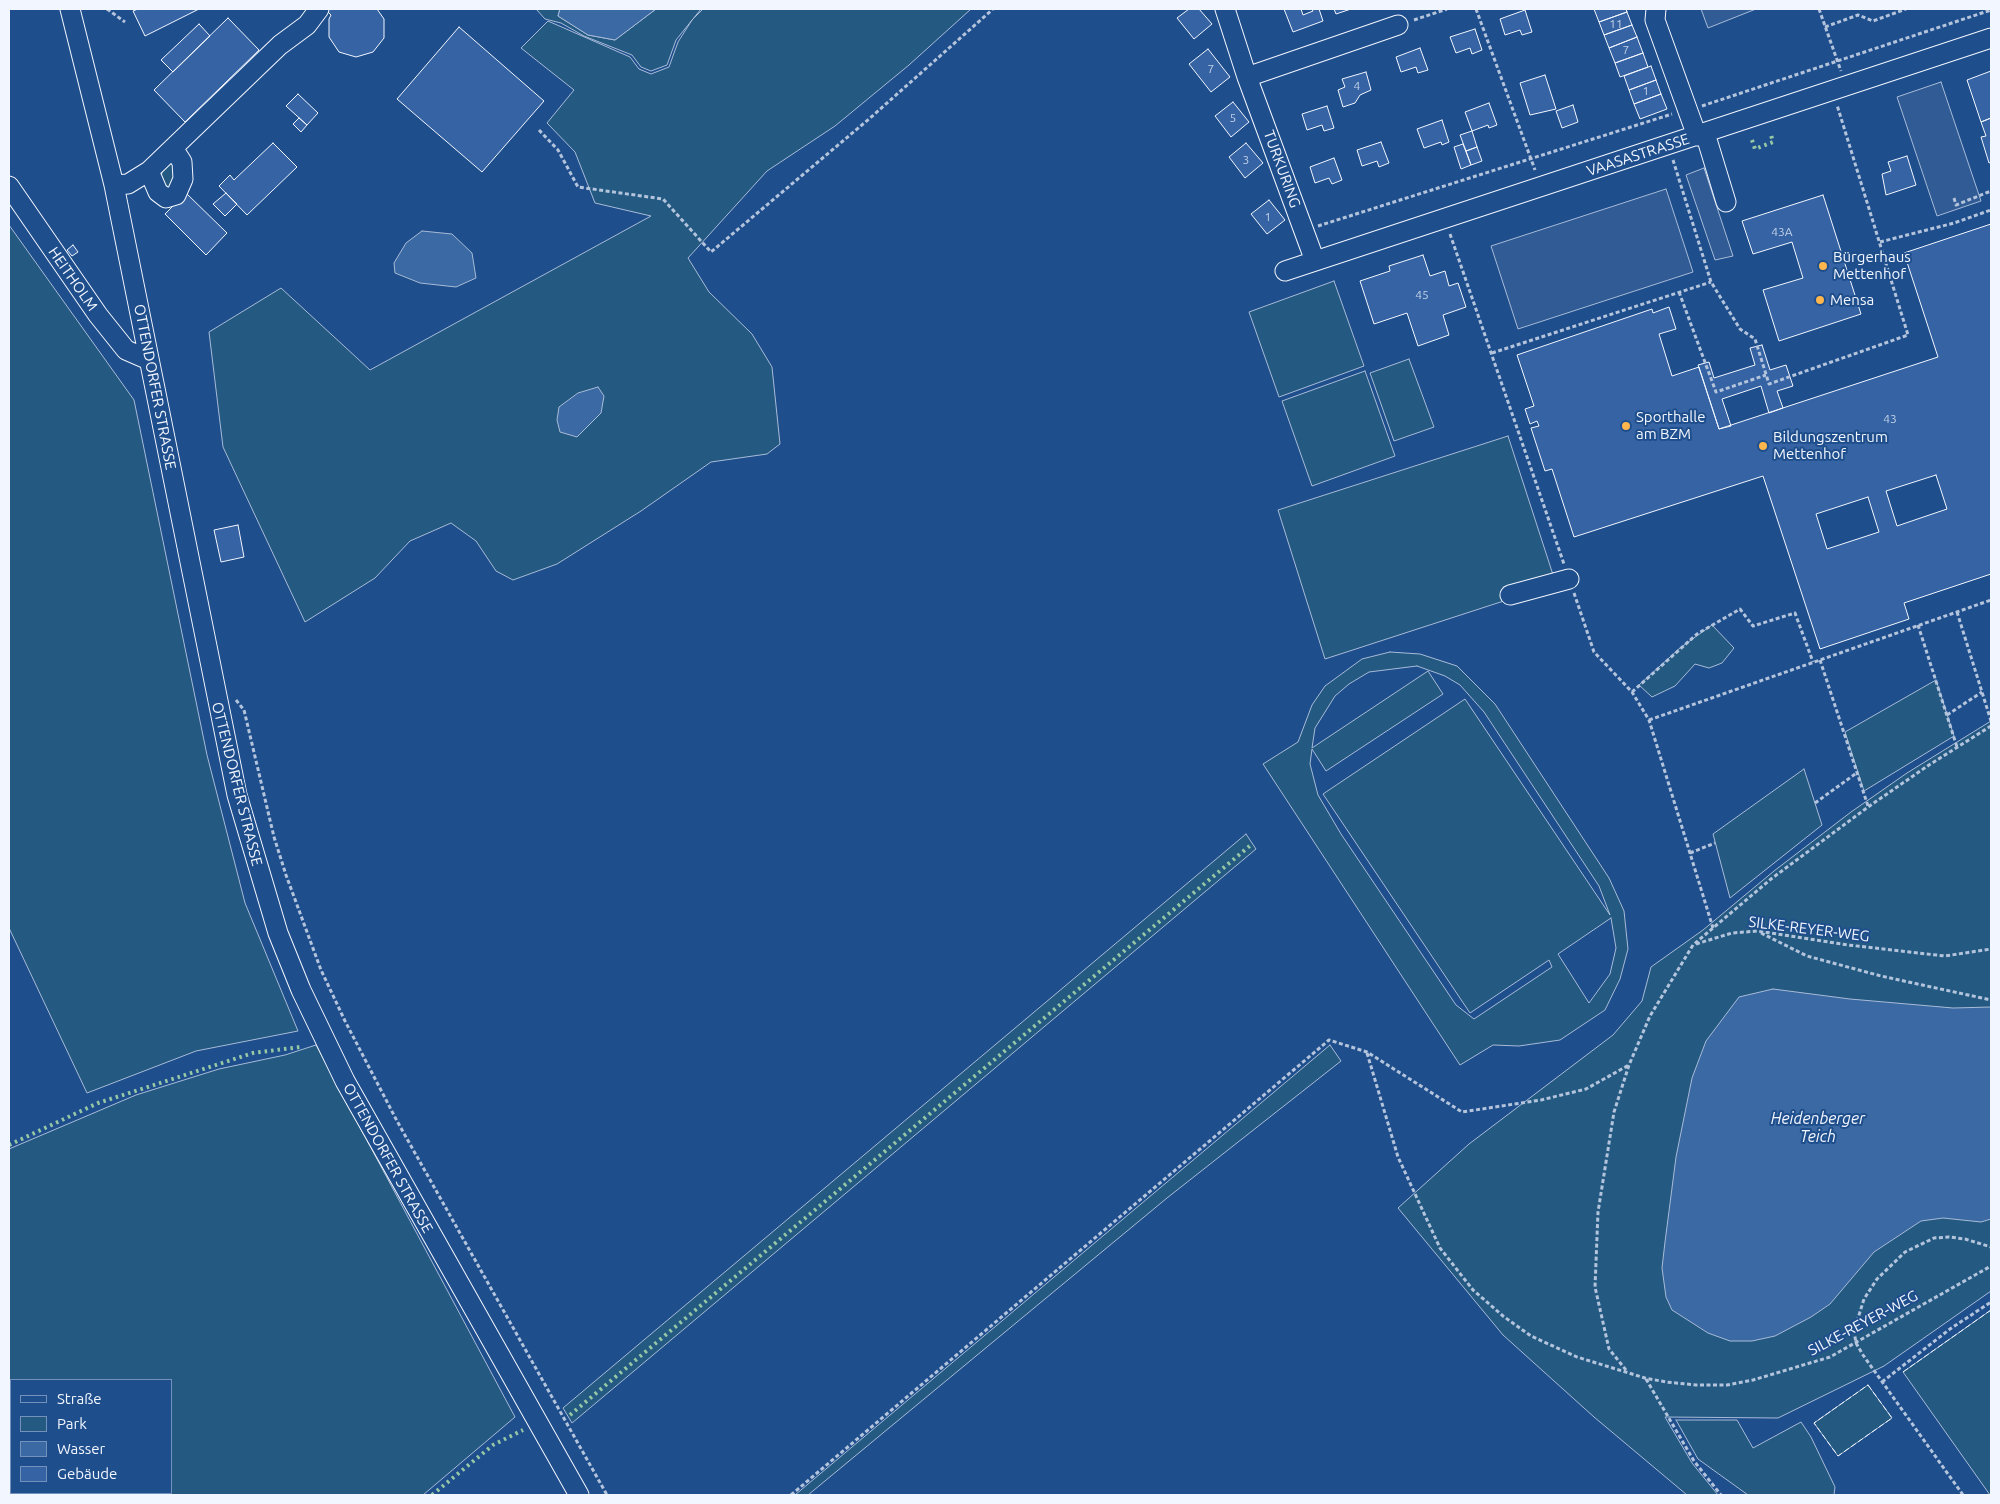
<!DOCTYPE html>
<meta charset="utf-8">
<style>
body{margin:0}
#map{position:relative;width:2000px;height:1504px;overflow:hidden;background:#1f4e8c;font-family:Ubuntu,sans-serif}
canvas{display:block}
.frame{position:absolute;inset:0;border:10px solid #f2f6ff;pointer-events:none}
.legend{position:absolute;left:10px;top:1379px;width:162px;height:115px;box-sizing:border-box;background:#1f4e8c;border:1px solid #7391ba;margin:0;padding:6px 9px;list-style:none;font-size:15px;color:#f2f6ff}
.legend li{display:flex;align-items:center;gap:10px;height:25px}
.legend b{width:25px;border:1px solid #7391ba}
</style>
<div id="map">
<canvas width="2000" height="1504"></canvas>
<div class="frame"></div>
<ul class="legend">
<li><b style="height:6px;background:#1f4e8c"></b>Straße</li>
<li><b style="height:14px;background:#245a82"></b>Park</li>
<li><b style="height:14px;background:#3b69a3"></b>Wasser</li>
<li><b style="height:14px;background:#3563a3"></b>Gebäude</li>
</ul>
</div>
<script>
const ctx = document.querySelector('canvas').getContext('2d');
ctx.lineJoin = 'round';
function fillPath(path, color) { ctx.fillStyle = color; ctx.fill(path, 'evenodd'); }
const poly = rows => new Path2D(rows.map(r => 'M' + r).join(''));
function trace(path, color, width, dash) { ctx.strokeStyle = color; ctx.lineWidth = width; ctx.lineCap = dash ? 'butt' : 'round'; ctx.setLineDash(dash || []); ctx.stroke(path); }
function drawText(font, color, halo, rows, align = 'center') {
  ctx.font = font + ' Ubuntu,sans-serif'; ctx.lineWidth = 4; ctx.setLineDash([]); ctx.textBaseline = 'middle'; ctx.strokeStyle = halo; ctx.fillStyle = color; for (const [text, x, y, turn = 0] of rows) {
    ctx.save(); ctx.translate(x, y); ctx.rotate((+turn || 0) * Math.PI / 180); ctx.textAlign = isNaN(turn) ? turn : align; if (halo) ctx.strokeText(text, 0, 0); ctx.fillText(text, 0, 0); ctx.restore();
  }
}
const green = poly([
 [536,9,560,9,558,16,588,35,615,40,656,9,701,9,676,40,667,65,651,71,641,67,632,55,584,36,561,23,545,19,536,9],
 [703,9,971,9,909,65,835,126,767,171,688,258,709,292,752,334,772,367,780,444,767,454,711,462,641,511,557,564,513,580,496,571,476,541,451,523,410,541,375,578,305,622,223,447,209,332,281,288,370,370,651,216,595,203,575,152,547,123,574,90,521,48,548,21,630,57,639,69,651,74,669,67,678,42,692,20,703,9],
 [172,160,177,163,170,193,159,183,163,169,172,160],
 [9,225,134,400,207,755,245,903,298,1031,196,1051,87,1093,9,928,9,225],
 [1334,281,1364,366,1279,397,1249,312,1334,281],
 [1409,359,1434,427,1394,441,1370,373,1409,359],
 [1365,371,1395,456,1312,486,1282,401,1365,371],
 [1508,436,1556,584,1325,659,1278,510,1508,436],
 [1712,625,1734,648,1722,663,1709,668,1695,664,1675,686,1652,697,1639,685,1680,648,1712,625],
 [1390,652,1420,654,1457,666,1495,704,1609,878,1624,911,1628,949,1620,979,1605,1010,1560,1040,1519,1046,1493,1045,1460,1065,1263,764,1298,742,1312,705,1325,686,1362,659,1390,652],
 [1417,666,1445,676,1460,685,1484,712,1599,886,1610,915,1465,699,1323,794,1470,1013,1549,960,1552,967,1474,1019,1456,1005,1341,834,1318,795,1310,764,1312,749,1326,771,1443,694,1428,671,1312,748,1315,728,1335,696,1349,684,1369,672,1417,666],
 [1611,918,1616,948,1610,974,1589,1003,1558,954,1611,918],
 [1936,680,1954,736,1864,791,1845,732,1936,680],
 [1991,721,1991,1291,1884,1366,1778,1418,1665,1417,1692,1463,1718,1495,1687,1495,1594,1417,1503,1335,1398,1208,1469,1144,1613,1035,1642,1001,1651,967,1703,930,1774,871,1851,812,1907,773,1991,721],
 [1804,769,1822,825,1730,898,1713,834,1804,769],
 [1246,834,1256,849,572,1423,563,1408,1246,834],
 [316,1045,515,1417,423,1495,9,1495,9,1149,136,1095,219,1069,285,1055,316,1045],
 [11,1380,171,1380,171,1493,11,1493,11,1380],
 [1330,1045,1341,1061,1167,1198,808,1495,795,1495,1330,1045],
 [1991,1310,1991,1495,1990,1495,1903,1372,1991,1310],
 [1868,1385,1892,1418,1838,1456,1814,1423,1868,1385],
 [1676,1420,1737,1420,1753,1448,1801,1422,1811,1437,1835,1487,1834,1495,1748,1495,1698,1459,1676,1420]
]);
const parking = poly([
 [1701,9,1756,9,1708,28,1701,9],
 [1941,82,1981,201,1937,216,1897,97,1941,82],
 [1704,168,1733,256,1715,260,1686,175,1704,168],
 [1666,189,1693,272,1518,329,1491,246,1666,189]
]);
const water = poly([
 [560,9,656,9,615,40,588,35,558,16,560,9],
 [422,231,452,234,472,253,476,278,456,287,420,283,395,273,394,263,406,243,422,231],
 [598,387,604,396,601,413,577,437,560,432,557,420,559,407,578,393,598,387],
 [1773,989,1850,999,1953,1008,1991,1007,1991,1219,1981,1222,1943,1218,1921,1221,1874,1252,1830,1304,1811,1317,1775,1336,1752,1341,1730,1341,1708,1333,1672,1310,1666,1297,1662,1268,1665,1242,1676,1157,1692,1078,1706,1041,1739,997,1773,989]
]);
const building = poly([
 [138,9,199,9,145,36,133,11,138,9],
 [325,9,377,9,384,19,384,38,373,52,356,57,339,52,329,37,329,19,331,15,325,9],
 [1189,9,1199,9,1212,24,1194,39,1177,18,1189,9],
 [1284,9,1301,9,1303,15,1313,11,1312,9,1319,9,1323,21,1293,32,1284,9],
 [1334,9,1351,9,1336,14,1334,9],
 [1594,9,1626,9,1627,12,1599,22,1594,9],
 [1525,10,1532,32,1522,35,1520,30,1505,35,1500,19,1525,10],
 [1627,12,1632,25,1604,35,1599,22,1627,12],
 [228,18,259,50,185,122,154,90,228,18],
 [199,24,210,36,173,72,161,60,199,24],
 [1632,25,1637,37,1609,48,1604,35,1632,25],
 [459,27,544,101,482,172,397,99,459,27],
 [1475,29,1482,50,1472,54,1470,48,1456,53,1450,37,1475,29],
 [1637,37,1643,53,1615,63,1609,48,1637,37],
 [1420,48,1428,70,1418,73,1416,67,1401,72,1396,57,1420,48],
 [1208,49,1230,77,1211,92,1189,64,1208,49],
 [1643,53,1648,67,1620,77,1615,63,1643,53],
 [1651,66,1656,80,1629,90,1624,76,1651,66],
 [1991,71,1991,118,1981,122,1967,80,1991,71],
 [1366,72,1371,90,1360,95,1355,103,1343,107,1338,90,1345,87,1342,79,1366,72],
 [1545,75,1556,109,1530,115,1520,83,1545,75],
 [1656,80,1661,94,1634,104,1629,90,1656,80],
 [298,94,318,113,307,125,286,106,298,94],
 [1661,94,1667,109,1640,119,1634,104,1661,94],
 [1233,102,1249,122,1231,137,1215,116,1233,102],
 [1489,103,1497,125,1489,128,1488,125,1472,131,1465,112,1489,103],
 [1573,105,1578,122,1562,128,1556,111,1573,105],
 [1327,106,1334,128,1324,131,1322,125,1307,130,1302,114,1327,106],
 [299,118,307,125,301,132,293,124,299,118],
 [1991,118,1991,162,1989,163,1981,137,1986,136,1981,122,1991,118],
 [1442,120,1449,142,1442,145,1441,142,1424,148,1417,129,1442,120],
 [1472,131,1477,147,1466,151,1460,135,1472,131],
 [1381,142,1389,163,1379,167,1377,161,1362,166,1357,150,1381,142],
 [273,143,297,167,247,215,219,186,230,175,234,180,273,143],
 [1246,143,1263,163,1245,178,1229,157,1246,143],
 [1463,144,1471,165,1461,169,1454,147,1463,144],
 [1477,147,1482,161,1471,165,1466,151,1477,147],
 [1907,156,1916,185,1886,195,1882,174,1891,171,1888,162,1907,156],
 [1334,158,1342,180,1332,184,1329,178,1315,183,1310,167,1334,158],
 [186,193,227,233,206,255,165,214,186,193],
 [226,193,237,204,225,216,213,204,226,193],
 [1823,195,1861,314,1779,341,1763,290,1803,278,1792,242,1753,254,1742,221,1823,195],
 [1269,200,1285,220,1267,234,1251,214,1269,200],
 [1991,224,1991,574,1904,603,1909,619,1820,649,1763,476,1574,537,1552,469,1545,471,1531,428,1539,426,1537,421,1530,424,1525,409,1534,406,1517,355,1652,309,1653,313,1669,307,1676,329,1659,334,1672,376,1699,367,1719,429,1938,357,1904,253,1991,224],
 [1936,475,1947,509,1897,526,1886,491,1936,475],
 [1868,497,1879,532,1827,549,1816,514,1868,497],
 [73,245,78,252,72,256,67,250,73,245],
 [1423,255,1430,276,1445,271,1449,286,1458,283,1466,307,1443,315,1449,335,1418,346,1407,313,1374,324,1360,281,1390,271,1389,266,1423,255],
 [1762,345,1770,370,1786,365,1793,386,1777,391,1783,408,1769,413,1761,386,1722,399,1731,426,1719,429,1698,365,1709,362,1714,378,1755,365,1750,348,1762,345],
 [238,525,244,557,221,562,214,530,238,525]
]);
const path = poly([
 [107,9,125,22],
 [1476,9,1535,170],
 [1819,9,1841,71],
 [1414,20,1447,9],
 [1825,27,1858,15,1873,21,1906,9],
 [1702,106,1991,10],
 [539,130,558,150,578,187,663,199,711,252,869,119,993,9],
 [1673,160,1711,282,1740,329,1755,339,1769,384,1908,335,1837,105],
 [1954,198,1956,205,1991,191],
 [1318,226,1672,114],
 [1450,234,1564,564],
 [1880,242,1954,223,1991,210],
 [1679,292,1716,392,1766,375],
 [1492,353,1711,282],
 [1574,593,1594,652,1632,692,1649,720,1713,928],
 [1957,612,1991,721],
 [1918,625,1957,747],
 [1820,660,1868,806],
 [1632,692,1697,634,1740,609,1753,626,1795,613,1813,662],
 [236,700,244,710,274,837,286,875,321,970,345,1021,397,1121,607,1495],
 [1947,715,1982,692],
 [1649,720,1991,600],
 [1815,803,1858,772],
 [1690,853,1715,843],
 [1761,933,1807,956,1881,976,1991,1000],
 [1696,944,1732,933,1758,931,1848,945,1945,956,1991,949],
 [1367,1053,1398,1157,1440,1248,1473,1290,1503,1316,1531,1336,1577,1357,1645,1378,1666,1382,1696,1385,1727,1385,1753,1380,1830,1357,1991,1266],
 [1626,1370,1609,1349,1595,1287,1598,1212,1614,1112,1629,1065,1650,1016,1693,945,1713,928,1771,879,1868,807,1929,765,1991,726],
 [1646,1379,1694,1461,1721,1495],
 [1882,1382,1950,1329,1991,1302],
 [791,1495,1329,1040,1367,1052,1462,1112,1541,1100,1586,1089,1629,1065],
 [1963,1495,1863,1355,1856,1343,1854,1331,1864,1299,1877,1279,1905,1252,1934,1238,1949,1237,1965,1239,1991,1247]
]);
const minor = poly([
 [70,9,114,185,237,795,278,933,301,990,345,1081,579,1495],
 [1225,9,1247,77,1315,261],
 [1656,9,1655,20,1697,136],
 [1247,77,1398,25],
 [1705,133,1726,202],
 [149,171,158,192,166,198,176,195,183,179,182,162,173,148],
 [114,185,128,184,149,171,280,45,307,25,319,9],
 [9,186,98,315,126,350,149,360],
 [1285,271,1991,38],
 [1510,595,1569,579]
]);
const hedge = poly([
 [1752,140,1755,149,1773,142,1771,135],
 [9,1145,98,1103,253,1053,300,1047],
 [570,1415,1252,844],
 [432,1495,493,1445,523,1430]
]);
const fence = poly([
 [1903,1372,1991,1310],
 [1868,1385,1892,1418,1838,1456,1814,1423,1868,1385]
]);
const markers = [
 [1823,266,5,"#ffb74d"],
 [1820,300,5,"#ffb74d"],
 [1626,426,5,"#ffb74d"],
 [1763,446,5,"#ffb74d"]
];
const numberNames = [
 ["11",1616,24],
 ["7",1626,50],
 ["7",1211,69],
 ["4",1357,86],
 ["1",1646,91],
 ["5",1233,118],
 ["3",1246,160],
 ["1",1268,217],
 ["43A",1782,232],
 ["45",1422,295],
 ["43",1890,419]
];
const streetNames = [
 ["VAASASTRASSE",1638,155,-18],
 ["TURKURING",1282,169,70],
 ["HEITHOLM",73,279,55],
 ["OTTENDORFER STRASSE",155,387,79],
 ["OTTENDORFER STRASSE",237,784,76],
 ["SILKE-REYER-WEG",1809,929,7],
 ["OTTENDORFER STRASSE",388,1158,61],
 ["SILKE-REYER-WEG",1863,1323,-28]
];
const poiNames = [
 ["Bürgerhaus",1833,257],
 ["Mettenhof",1833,274],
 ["Mensa",1830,300],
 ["Sporthalle",1636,417],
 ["am BZM",1636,434],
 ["Bildungszentrum",1773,437],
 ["Mettenhof",1773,454]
];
const waterNames = [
 ["Heidenberger",1818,1119],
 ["Teich",1818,1137]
];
fillPath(green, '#245a82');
trace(green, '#a8bbd7', 1);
fillPath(parking, '#305b95');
trace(parking, '#a8bbd7', 1);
fillPath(water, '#3b69a3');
trace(water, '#a8bbd7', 1);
fillPath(building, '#3563a3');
trace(building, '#f2f6ff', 1);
trace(minor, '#f2f6ff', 21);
trace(path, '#b3c4dc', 3, [4, 2.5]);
trace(minor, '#1f4e8c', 19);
trace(hedge, '#97c8a6', 4, [2.5, 4]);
trace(fence, '#f2f6ff', 1, [6, 2.5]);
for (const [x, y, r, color] of markers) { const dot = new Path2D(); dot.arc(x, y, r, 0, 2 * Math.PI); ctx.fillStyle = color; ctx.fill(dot); trace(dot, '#1f4e8c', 2); }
drawText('12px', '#c3d1e8', null, numberNames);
drawText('15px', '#f2f6ff', '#1f4e8c', streetNames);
drawText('15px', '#f2f6ff', '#1f4e8c', poiNames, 'left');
drawText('italic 16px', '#f2f6ff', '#1f4e8c', waterNames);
</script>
